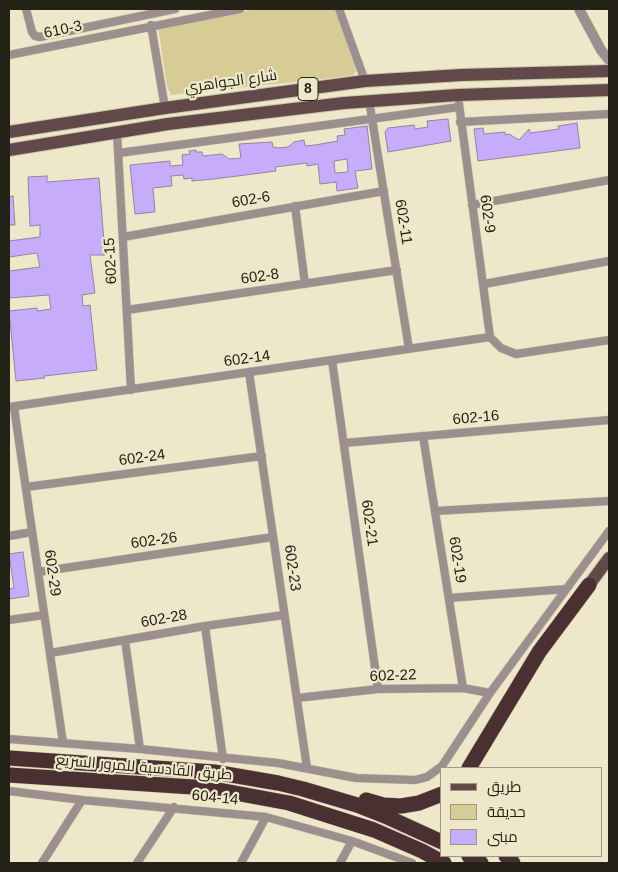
<!DOCTYPE html>
<meta charset="utf-8">
<style>
body{margin:0}
#map{position:relative;width:618px;height:872px;overflow:hidden;background:#eee7c9;font-family:Arial,Cairo,sans-serif}
canvas{display:block}
.frame{position:absolute;inset:0;border:10px solid #242217;pointer-events:none}
.legend{position:absolute;left:440px;top:767px;width:162px;height:90px;box-sizing:border-box;background:#eee7c9;border:1px solid #9d9882;margin:0;padding:6px 9px;list-style:none;font-size:15px;color:#242217}
.legend li{display:flex;align-items:center;gap:10px;height:25px}
.legend b{width:25px;border:1px solid #9d9882}
</style>
<div id="map">
<canvas width="618" height="872"></canvas>
<div class="frame"></div>
<ul class="legend">
<li><b style="height:6px;background:#614849"></b>طريق</li>
<li><b style="height:14px;background:#d7cb96"></b>حديقة</li>
<li><b style="height:14px;background:#c8acfc"></b>مبنى</li>
</ul>
</div>
<script>
const ctx = document.querySelector('canvas').getContext('2d');
ctx.lineJoin = 'round';
function fillPath(path, color) { ctx.fillStyle = color; ctx.fill(path, 'evenodd'); }
const poly = rows => new Path2D(rows.map(r => 'M' + r).join(''));
function trace(path, color, width, dash) { ctx.strokeStyle = color; ctx.lineWidth = width; ctx.lineCap = dash ? 'butt' : 'round'; ctx.setLineDash(dash || []); ctx.stroke(path); }
function drawText(font, color, halo, rows, align = 'center') {
  ctx.font = font + ' Arial,Cairo,sans-serif'; ctx.lineWidth = 4.5; ctx.setLineDash([]); ctx.textBaseline = 'middle'; ctx.strokeStyle = halo; ctx.fillStyle = color; for (const [text, x, y, turn = 0] of rows) {
    ctx.save(); ctx.translate(x, y); ctx.rotate((+turn || 0) * Math.PI / 180); ctx.textAlign = isNaN(turn) ? turn : align; if (halo) ctx.strokeText(text, 0, 0); ctx.fillText(text, 0, 0); ctx.restore();
  }
}
const green = poly([
 [258,9,336,9,356,68,356,72,351,76,171,95,167,86,158,26]
]);
const building = poly([
 [448,119,451,141,388,152,385,132,388,128,414,125,415,129,428,127,427,121,448,119],
 [577,123,580,148,478,161,474,129,483,128,484,134,505,132,505,135,509,134,519,140,529,129,530,133,559,129,558,126,577,123],
 [367,126,372,169,355,171,358,188,337,191,336,182,320,184,318,164,307,166,307,163,275,167,276,171,214,179,192,181,192,178,184,179,183,175,171,176,172,186,153,188,155,212,135,214,130,165,170,161,170,166,183,165,182,155,190,154,189,151,196,150,196,152,202,152,203,156,222,154,229,159,241,158,239,144,272,142,273,147,279,148,288,147,294,142,304,140,305,146,315,145,338,141,337,136,345,135,344,129,367,126],
 [347,159,348,172,335,173,334,161,347,159],
 [47,176,47,182,99,178,105,255,90,255,95,293,82,295,83,306,90,305,97,370,44,376,45,378,16,381,9,311,37,308,37,311,51,309,49,295,9,298,9,271,40,267,37,253,9,257,9,241,40,237,40,225,30,226,28,177,47,176],
 [13,196,15,225,9,225,9,197,13,196],
 [23,552,29,596,9,599,9,589,14,588,9,554,23,552]
]);
const minor = poly([
 [26,9,32,32,35,36,40,37,175,9],
 [339,9,365,81],
 [151,25,165,108],
 [9,55,240,9],
 [369,100,409,349],
 [459,104,490,337],
 [460,122,609,114],
 [117,132,131,390],
 [119,153,459,107],
 [472,205,609,180],
 [295,206,305,284],
 [123,237,384,191],
 [484,284,609,261],
 [127,310,397,270],
 [490,337,501,348,516,354,609,340],
 [332,360,378,689],
 [249,372,307,768],
 [9,407,490,337],
 [14,407,63,743],
 [423,436,463,688],
 [344,443,609,420],
 [26,487,262,456],
 [435,511,609,501],
 [9,536,32,532],
 [38,572,273,537],
 [449,598,566,589],
 [9,620,44,615],
 [205,626,223,759],
 [125,640,140,749],
 [50,653,205,626,284,615],
 [297,698,378,689,463,688,490,693],
 [9,739,140,749,278,763,356,778,415,780,427,777,442,766,490,693,609,531],
 [9,791,82,800,266,817,352,841,412,863],
 [42,863,82,800],
 [137,863,174,807],
 [241,863,266,817],
 [340,863,352,841]
]);
const tertiary = poly([
 [579,9,601,50,609,60]
]);
const primary = poly([
 [9,132,165,108,365,81,461,75,609,71],
 [9,150,168,124,344,103,458,95,609,90],
 [589,585,609,558]
]);
const motorway = poly([
 [9,758,214,772,278,783,303,789,357,805,385,816,442,842],
 [469,768,539,652,589,585],
 [9,775,208,788,289,803,374,830,422,851,444,863],
 [366,800,383,805,401,806,419,803,442,794],
 [469,856,481,863],
 [506,856,513,863]
]);
const shields = [
 [308,89,20]
];
const shieldNames = [
 ["8",308,89]
];
const streetNames = [
 ["610-3",63,30,-12],
 ["شارع الجواهري",231,82,-8],
 ["602-6",251,200,-10],
 ["602-9",487,214,82],
 ["602-11",403,222,81],
 ["602-15",111,261,-93],
 ["602-8",260,277,-8],
 ["602-14",247,359,-8],
 ["602-16",476,418,-5],
 ["602-24",142,458,-8],
 ["602-21",369,523,82],
 ["602-26",154,541,-8],
 ["602-19",457,560,81],
 ["602-23",292,568,82],
 ["602-29",52,573,82],
 ["602-28",164,619,-10],
 ["602-22",393,676,-2],
 ["طريق القادسية للمرور السريع",144,768,5],
 ["604-14",215,798,6]
];
fillPath(green, '#d7cb96');
fillPath(building, '#c8acfc');
trace(building, '#8e85a0', 1);
trace(minor, '#cac4a9', 9);
trace(tertiary, '#cac4a9', 11);
trace(primary, '#cac4a9', 14);
trace(motorway, '#cac4a9', 16);
trace(minor, '#9e8f8f', 8);
trace(tertiary, '#9e8f8f', 10);
trace(primary, '#614849', 12);
trace(motorway, '#4b3031', 15);
for (const [x, y, w] of shields) { const box = new Path2D(); box.roundRect(x - w / 2, y - 11.5, w, 23, 4); ctx.fillStyle = '#eee7c9'; ctx.fill(box); trace(box, '#242217', 1); }
drawText('bold 14px', '#242217', null, shieldNames);
drawText('15px', '#242217', '#eee7c9', streetNames);
</script>
